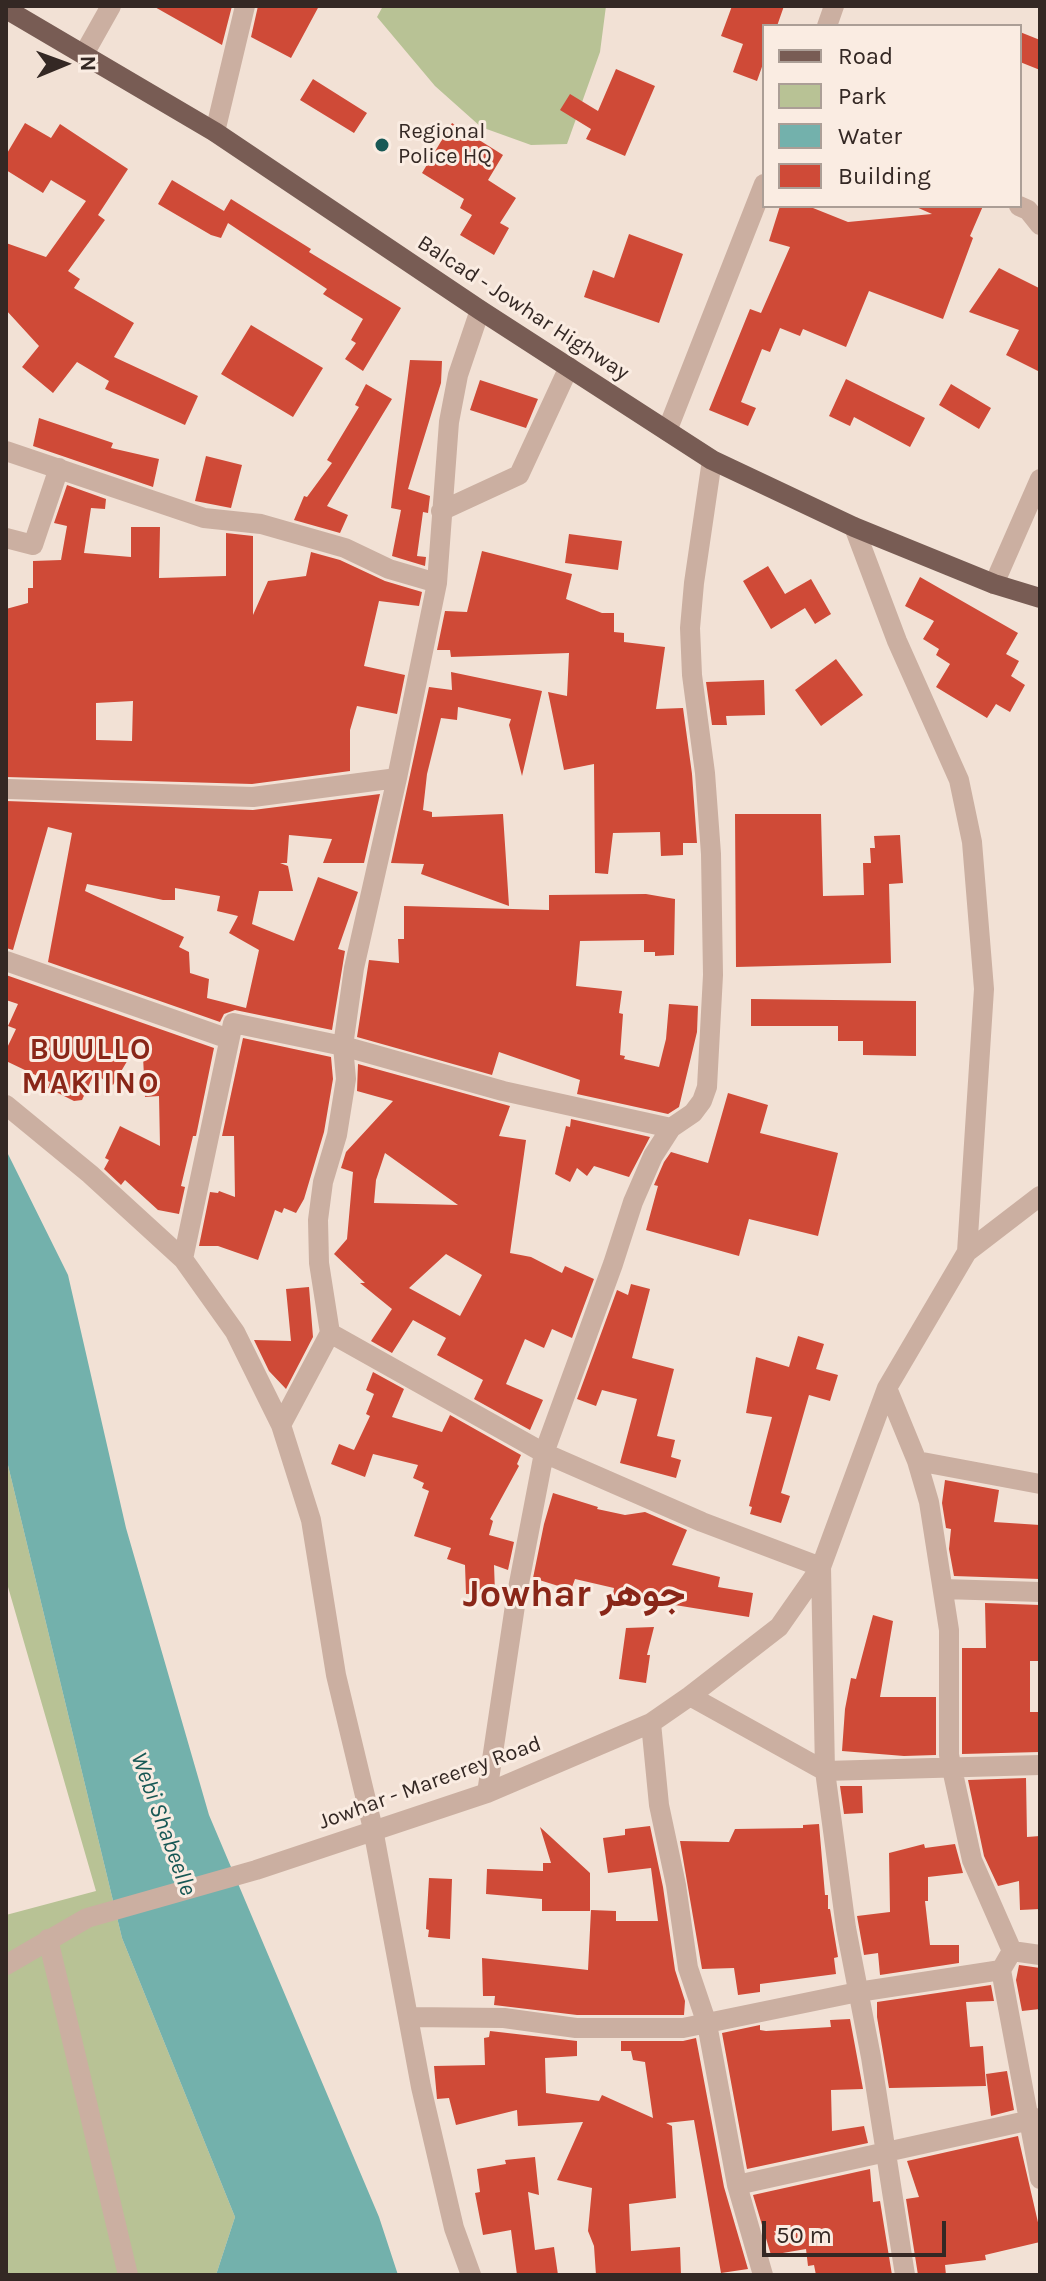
<!DOCTYPE html>
<meta charset="utf-8">
<style>
body{margin:0}
#map{position:relative;width:1046px;height:2281px;overflow:hidden;background:#f2e1d5;font-family:Karla,sans-serif}
canvas{display:block}
.frame{position:absolute;inset:0;border:8px solid #342824;pointer-events:none}
.legend{position:absolute;left:762px;top:24px;width:260px;height:184px;box-sizing:border-box;background:#faece2;border:2px solid #ab9e96;margin:0;padding:10px 14px;list-style:none;font-size:24px;color:#342824}
.legend li{display:flex;align-items:center;gap:16px;height:40px}
.legend b{width:40px;border:2px solid #ab9e96}
.north{position:absolute;left:24px;top:24px;width:80px;height:80px;-webkit-text-stroke:6px #faece2;paint-order:stroke;rotate:89deg;font-size:22px;font-weight:700;line-height:32px;text-align:center;color:#342824}
.north::after{content:'';display:block;margin:auto;width:28px;height:36px;background:#342824;clip-path:polygon(50% 0,100% 100%,50% 72%,0 100%)}
.scale{position:absolute;left:762px;top:2221px;width:184px;height:36px;box-sizing:border-box;border:4px solid #342824;border-top:0;padding-left:10px;font-size:24px;line-height:28px;white-space:nowrap;color:#342824;-webkit-text-stroke:6px #faece2;paint-order:stroke}
</style>
<div id="map">
<canvas width="1046" height="2281"></canvas>
<div class="frame"></div>
<ul class="legend">
<li><b style="height:10px;background:#785c54"></b>Road</li>
<li><b style="height:22px;background:#b8c295"></b>Park</li>
<li><b style="height:22px;background:#73b1ac"></b>Water</li>
<li><b style="height:22px;background:#cf4a37"></b>Building</li>
</ul>
<div class="north">N</div>
<div class="scale">50 m</div>
</div>
<script>
const ctx = document.querySelector('canvas').getContext('2d');
ctx.lineJoin = 'round';
function fillPath(path, color) { ctx.fillStyle = color; ctx.fill(path, 'evenodd'); }
const poly = rows => new Path2D(rows.map(r => 'M' + r).join(''));
function trace(path, color, width, dash) { ctx.strokeStyle = color; ctx.lineWidth = width; ctx.lineCap = dash ? 'butt' : 'round'; ctx.setLineDash(dash || []); ctx.stroke(path); }
function drawText(font, color, halo, rows, align = 'center') {
  ctx.font = font + ' Karla,Vazirmatn,sans-serif'; ctx.lineWidth = 6; ctx.setLineDash([]); ctx.textBaseline = 'middle'; ctx.strokeStyle = halo; ctx.fillStyle = color; for (const [text, x, y, turn = 0] of rows) {
    ctx.save(); ctx.translate(x, y); ctx.rotate((+turn || 0) * Math.PI / 180); ctx.textAlign = isNaN(turn) ? turn : align; if (halo) ctx.strokeText(text, 0, 0); ctx.fillText(text, 0, 0); ctx.restore();
  }
}
const green = poly([
 [383,6,606,6,600,52,567,144,531,145,481,127,435,86,377,17],
 [6,1457,122,1938,235,2217,216,2275,6,2275,6,1915,96,1891,6,1580]
]);
const water = poly([
 [6,1150,68,1275,126,1528,209,1815,379,2217,398,2275,216,2275,235,2217,122,1938,6,1457]
]);
const building = poly([
 [153,6,232,6,222,45],
 [258,6,319,6,291,58,251,37],
 [732,6,784,6,777,26,764,26,764,61,757,81,733,72,743,44,721,36],
 [1020,32,1040,40,1040,70,1020,62],
 [616,69,655,86,625,156,586,139,591,129,560,110,570,94,598,111],
 [313,79,367,113,354,133,300,100],
 [25,123,51,138,60,124,128,169,98,215,105,220,68,271,80,279,74,288,134,323,114,357,198,396,185,425,105,389,109,381,77,362,53,393,22,367,39,346,6,310,6,243,46,257,86,201,51,180,43,193,6,170,6,155],
 [452,123,503,155,488,180,516,198,500,223,509,228,494,255,460,235,472,215,460,208,464,199,422,173],
 [172,180,224,211,231,199,311,249,309,252,401,308,363,371,345,359,356,343,351,340,363,319,323,294,327,289,228,223,221,238,211,235,158,204],
 [780,206,808,206,848,222,932,214,914,206,983,206,970,236,973,238,943,319,869,291,846,347,803,329,800,336,780,328,770,352,762,349,741,402,756,408,748,426,709,410,750,309,761,313,790,247,769,241],
 [629,234,683,254,659,323,584,297,593,270,614,278],
 [999,268,1039,288,1040,286,1040,372,1006,355,1019,330,969,312],
 [251,325,323,368,293,417,221,374],
 [410,360,442,361,441,383,408,489,430,496,428,513,423,512,417,556,426,557,425,566,392,556,401,510,391,508],
 [846,379,925,418,910,447,854,417,850,426,829,416],
 [480,380,538,399,526,428,470,410],
 [366,384,392,399,327,506,348,515,340,533,294,520,304,496,307,497,332,463,327,460,359,407,355,405],
 [951,384,991,408,979,429,939,405],
 [39,418,113,443,111,448,159,459,153,487,33,446],
 [206,456,242,465,231,508,195,501],
 [67,485,106,499,105,509,91,508,84,553,131,557,131,527,160,527,159,578,226,576,226,533,253,536,253,615,268,581,306,576,311,552,340,560,385,581,422,592,419,606,379,601,364,666,405,675,397,714,357,706,350,730,350,771,252,784,6,777,6,609,28,603,28,588,33,588,33,561,61,560,67,526,54,523],
 [133,701,132,741,96,740,96,703],
 [569,534,622,541,618,570,565,563],
 [482,551,572,574,566,599,602,613,614,613,614,632,624,633,624,642,665,647,656,709,683,708,692,774,697,843,683,843,683,855,661,856,660,832,613,833,608,874,595,873,594,764,564,770,548,692,567,696,569,653,451,657,450,650,437,650,445,611,467,612],
 [768,566,785,594,811,579,831,614,815,624,805,608,771,629,743,581],
 [920,577,1018,633,1006,654,1019,661,1011,676,1025,685,1010,712,996,704,987,718,936,687,950,664,936,655,939,649,923,639,934,621,905,606],
 [836,659,863,695,821,726,795,690],
 [451,672,542,691,522,776,509,725,511,719,458,707,457,720,441,718,427,774,423,810,432,812,432,817,503,814,509,906,421,874,424,864,391,863,429,687,452,690],
 [764,680,765,715,726,716,727,725,712,725,706,682],
 [380,794,364,863,323,863,332,839,289,835,287,863,280,863,288,866,293,891,259,891,252,924,294,941,318,877,358,892,338,949,345,951,332,1030,235,1010,224,1014,220,1022,48,962,72,833,48,827,13,950,6,948,6,801,253,810],
 [87,884,163,900,175,900,175,888,220,896,217,911,238,916,229,933,259,950,246,1008,207,998,209,979,190,973,189,952,179,947,184,937,85,891],
 [735,814,821,814,823,896,864,895,863,863,871,863,870,848,875,848,874,836,900,835,903,883,889,884,891,963,736,967],
 [646,894,675,899,674,955,655,956,655,952,644,952,644,940,580,941,576,986,622,991,619,1013,623,1014,620,1055,625,1056,624,1059,659,1067,666,1039,669,1004,698,1006,697,1032,679,1107,668,1114,577,1094,580,1080,499,1052,492,1075,357,1037,369,960,399,963,398,939,404,939,404,906,549,910,549,895],
 [6,975,214,1048,196,1136,193,1136,181,1186,185,1187,179,1214,158,1210,125,1180,121,1185,104,1169,109,1160,105,1158,120,1126,160,1146,159,1096,145,1097,142,1036,113,1085,94,1074,82,1100,74,1101,48,1088,50,1082,6,1061,6,1050,16,1029,8,1026,18,1004,6,1000],
 [751,999,916,1001,916,1056,863,1055,863,1041,838,1041,838,1026,751,1026],
 [243,1038,331,1057,333,1079,324,1132,304,1199,296,1213,284,1208,282,1213,275,1210,258,1260,218,1246,199,1246,210,1192,218,1193,219,1191,235,1197,234,1136,222,1136],
 [358,1064,510,1106,499,1136,526,1140,510,1253,531,1257,562,1273,565,1266,594,1279,572,1338,552,1329,544,1348,525,1339,506,1384,543,1400,530,1430,474,1399,483,1380,437,1355,446,1338,413,1320,392,1353,371,1341,392,1309,360,1283,365,1283,334,1254,347,1239,353,1172,341,1168,346,1152,393,1101,357,1091],
 [385,1153,458,1205,374,1203,376,1180],
 [446,1254,482,1275,460,1316,409,1288],
 [728,1093,768,1105,760,1133,838,1153,818,1236,749,1219,739,1256,646,1230,658,1186,654,1185,664,1162,671,1152,708,1163],
 [571,1119,650,1137,629,1177,594,1166,587,1176,577,1168,570,1182,555,1174,566,1126,570,1127],
 [631,1284,650,1289,632,1358,674,1369,657,1436,675,1440,671,1457,681,1460,676,1478,620,1463,637,1399,602,1390,596,1406,577,1399,617,1290,628,1295],
 [309,1287,313,1337,286,1389,269,1371,254,1340,291,1341,286,1289],
 [798,1336,824,1344,816,1369,838,1375,830,1401,809,1395,781,1493,790,1496,781,1523,750,1514,752,1507,749,1506,772,1417,746,1413,756,1357,789,1367],
 [373,1372,404,1389,392,1417,442,1432,450,1415,521,1455,517,1464,519,1466,490,1519,493,1521,489,1535,514,1542,508,1570,494,1565,495,1593,466,1594,465,1565,447,1559,451,1548,414,1536,429,1491,422,1488,424,1483,413,1478,418,1465,373,1454,365,1477,331,1464,339,1444,354,1450,370,1416,366,1414,374,1394,366,1390],
 [945,1480,999,1490,994,1522,1040,1525,1040,1579,954,1576,949,1549,951,1529,946,1528,942,1503],
 [553,1493,598,1507,597,1509,625,1515,645,1512,687,1530,672,1565,720,1577,718,1587,753,1593,749,1617,613,1595,614,1588,575,1579,571,1590,533,1578,544,1524],
 [985,1603,1040,1605,1040,1661,1030,1661,1030,1712,1039,1712,1040,1752,962,1754,962,1648,986,1648],
 [873,1615,893,1621,880,1697,936,1697,936,1755,904,1756,842,1751,845,1709,851,1678,856,1679],
 [654,1627,647,1655,650,1655,646,1683,619,1679,626,1628],
 [1026,1778,1027,1837,1040,1836,1040,1909,1020,1910,1019,1881,998,1886,984,1856,968,1780],
 [840,1786,862,1786,863,1813,844,1814],
 [819,1824,825,1895,828,1895,828,1909,830,1909,838,1957,834,1958,836,1974,760,1984,760,1992,738,1995,734,1968,702,1969,680,1841,729,1842,735,1829,803,1828,803,1825],
 [650,1826,663,1887,675,1970,685,2001,684,2015,577,2015,494,2005,495,1996,483,1996,482,1958,588,1970,591,1910,616,1911,616,1921,658,1921,651,1868,608,1873,603,1838,625,1835,625,1829],
 [540,1827,590,1873,590,1911,542,1911,542,1899,486,1894,487,1869,543,1871,543,1863,551,1863],
 [924,1844,925,1848,955,1844,963,1873,928,1877,928,1901,925,1901,930,1945,959,1945,959,1963,880,1975,878,1953,864,1955,857,1916,890,1912,889,1853],
 [429,1878,452,1879,450,1939,428,1937,429,1930,426,1929],
 [1019,1965,1040,1968,1040,2009,1022,2011,1016,1980],
 [991,1985,994,2001,966,2002,970,2047,983,2046,986,2086,889,2088,877,2017,877,2002],
 [850,2019,863,2089,831,2090,832,2131,864,2126,868,2143,747,2169,722,2033,760,2025,760,2030,766,2031,831,2027,830,2020],
 [490,2031,577,2041,577,2056,545,2058,546,2093,599,2101,602,2095,653,2118,645,2062,633,2060,631,2051,621,2051,621,2041,683,2041,696,2038,724,2187,748,2269,721,2273,694,2120,666,2123,672,2126,676,2198,629,2204,631,2251,680,2247,681,2275,596,2275,594,2246,588,2231,592,2188,557,2180,583,2122,518,2126,517,2110,456,2125,449,2098,437,2099,434,2066,485,2065,484,2038,489,2037],
 [1007,2071,1014,2110,991,2116,986,2074],
 [1018,2136,1040,2231,1040,2242,985,2255,986,2260,945,2265,946,2275,918,2275,906,2199,919,2197,907,2161],
 [535,2157,539,2195,528,2192,535,2250,554,2247,558,2275,517,2275,511,2230,483,2235,475,2193,480,2192,477,2169,506,2164,505,2160],
 [870,2169,873,2202,880,2201,892,2275,816,2275,814,2265,808,2266,806,2249,771,2255,753,2195]
]);
const minor = poly([
 [827,26,834,6],
 [84,54,111,6],
 [215,132,245,6],
 [1019,206,1028,210,1040,225],
 [667,431,764,184],
 [6,451,204,518,261,524,345,548,389,569,437,583],
 [441,511,519,475,569,367],
 [854,527,897,641,959,780,972,842,984,989,967,1252],
 [6,538,33,545,59,468],
 [994,584,1040,479],
 [9,789,253,797,397,778],
 [6,961,229,1039],
 [6,1105,90,1174,183,1259,235,1332,281,1425,311,1520,336,1675,373,1829,421,2087,454,2228,471,2275],
 [183,1259,233,1023,343,1046,503,1091,671,1128],
 [330,1333,544,1453,702,1522,821,1567,825,1771,846,1928,871,2057,905,2275],
 [887,1388,917,1461,929,1502,949,1630,949,1755,972,1860,1012,1951,1001,1970,1040,2179],
 [281,1425,330,1333,319,1263,318,1220,323,1182,337,1135,346,1079,343,1046,354,968,397,778,437,583,449,422,458,375,480,310],
 [917,1461,1040,1484],
 [943,1589,1040,1592],
 [690,1696,825,1771,1040,1765],
 [651,1723,659,1805,676,1885,688,1968,707,2024,737,2185,763,2275],
 [487,1793,516,1599,544,1453,613,1264,633,1202,653,1156,671,1128,693,1113,702,1101,707,1087,713,975,711,854,705,773,692,675,690,628,694,583,712,460],
 [48,1939,128,2275],
 [1012,1951,1040,1955],
 [6,1965,87,1918,256,1870,487,1793,651,1723,690,1696,779,1627,821,1567,887,1388,967,1252,1040,1196],
 [409,2017,504,2018,576,2028,683,2028,858,1992,1001,1970],
 [737,2185,1040,2118]
]);
const major = poly([
 [6,9,215,132,480,310,712,460,854,527,994,584,1040,598]
]);
const markers = [
 [382,145,8,"#185855"]
];
const poiNames = [
 ["Regional",398,132],
 ["Police HQ",398,157]
];
const streetNames = [
 ["Balcad - Jowhar Highway",523,308,33],
 ["Jowhar - Mareerey Road",430,1783,-20]
];
const waterNames = [
 ["Webi Shabeelle",163,1824,70]
];
const districtNames = [
 ["BUULLO",91,1050],
 ["MAKIINO",91,1084]
];
const townNames = [
 ["Jowhar جوهر",574,1595]
];
fillPath(green, '#b8c295');
fillPath(water, '#73b1ac');
fillPath(building, '#cf4a37');
trace(minor, '#cbafa1', 20);
trace(major, '#785c54', 20);
for (const [x, y, r, color] of markers) { const dot = new Path2D(); dot.arc(x, y, r, 0, 2 * Math.PI); ctx.fillStyle = color; ctx.fill(dot); trace(dot, '#faece2', 3); }
drawText('22px', '#342824', '#faece2', poiNames, 'left');
drawText('22px', '#342824', '#faece2', streetNames);
drawText('italic 24px', '#185855', '#faece2', waterNames);
ctx.letterSpacing = '2px';
drawText('bold 30px', '#892618', '#faece2', districtNames);
ctx.letterSpacing = '0px';
drawText('bold 38px', '#892618', '#faece2', townNames);
</script>
